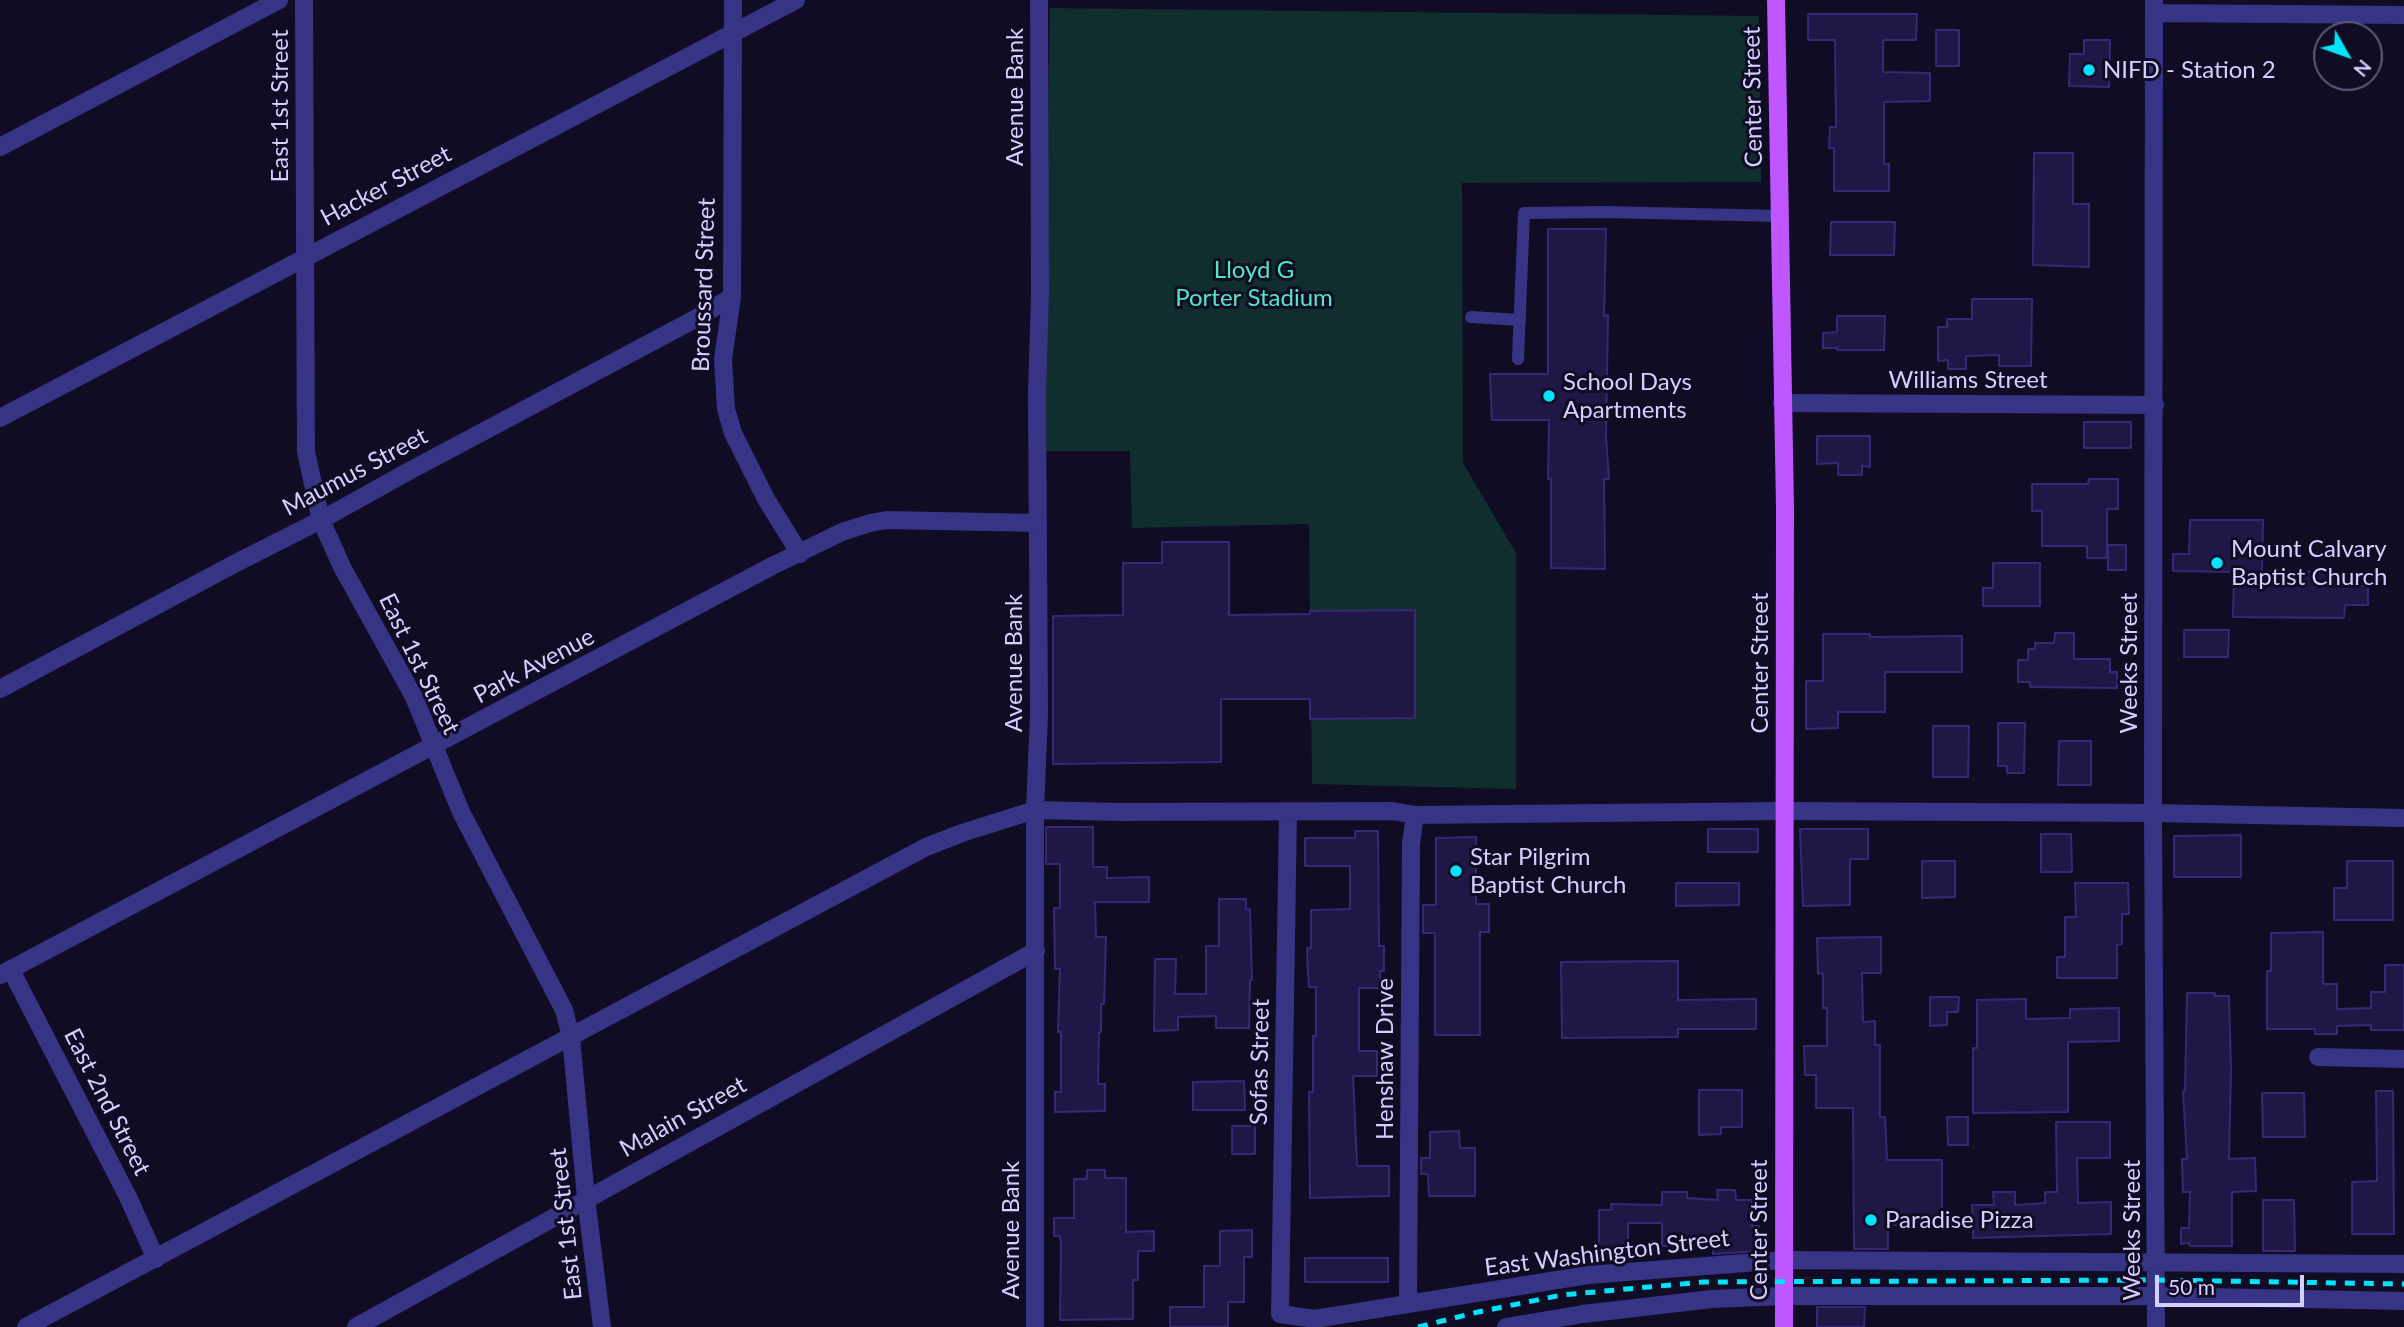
<!DOCTYPE html>
<style>
body{margin:0}
#map{position:relative;width:2404px;height:1327px;overflow:hidden;background:#100c24;font-family:Lato,sans-serif}
canvas{display:block}
.north{position:absolute;left:2313px;top:21px;width:70px;height:70px;box-sizing:border-box;background:#100c24;border:2px solid #5f5a7c;border-radius:50%;rotate:130deg;font-size:19px;font-weight:700;line-height:28px;text-align:center;color:#d5cfff}
.north::after{content:'';display:block;margin:auto;width:24px;height:32px;background:#00e3fa;clip-path:polygon(50% 0,100% 100%,50% 72%,0 100%)}
.scale{position:absolute;left:2155px;top:1275px;width:149px;height:32px;box-sizing:border-box;border:4px solid #d5cfff;border-top:0;padding-left:9px;font-size:21px;line-height:24px;white-space:nowrap;color:#d5cfff;-webkit-text-stroke:5px #100c24;paint-order:stroke}
</style>
<div id="map">
<canvas width="2404" height="1327"></canvas>
<div class="north">N</div>
<div class="scale">50 m</div>
</div>
<script>
const ctx = document.querySelector('canvas').getContext('2d');
ctx.lineJoin = 'round';
function fillPath(path, color) { ctx.fillStyle = color; ctx.fill(path, 'evenodd'); }
const poly = rows => new Path2D(rows.map(r => 'M' + r).join(''));
function trace(path, color, width, dash) { ctx.strokeStyle = color; ctx.lineWidth = width; ctx.lineCap = dash ? 'butt' : 'round'; ctx.setLineDash(dash || []); ctx.stroke(path); }
function drawText(font, color, halo, rows, align = 'center') {
  ctx.font = font + ' Lato,sans-serif'; ctx.lineWidth = 6; ctx.setLineDash([]); ctx.textBaseline = 'middle'; ctx.strokeStyle = halo; ctx.fillStyle = color; for (const [text, x, y, turn = 0] of rows) {
    ctx.save(); ctx.translate(x, y); ctx.rotate((+turn || 0) * Math.PI / 180); ctx.textAlign = isNaN(turn) ? turn : align; if (halo) ctx.strokeText(text, 0, 0); ctx.fillText(text, 0, 0); ctx.restore();
  }
}
const green = poly([
 [1050,8,1759,16,1761,182,1462,183,1463,463,1516,553,1516,789,1312,784,1309,524,1132,528,1130,451,1043,451]
]);
const building = poly([
 [1808,14,1917,14,1916,40,1883,40,1883,72,1930,73,1930,101,1884,102,1884,164,1889,164,1889,191,1834,191,1834,148,1829,148,1830,127,1836,127,1835,40,1808,40,1808,14],
 [1936,30,1959,30,1959,66,1936,66,1936,30],
 [2084,40,2110,40,2109,87,2069,86,2070,54,2084,54,2084,40],
 [2034,153,2073,153,2073,204,2089,204,2089,267,2033,265,2034,153],
 [1831,222,1895,222,1894,255,1830,255,1831,222],
 [1548,229,1606,229,1604,316,1608,315,1606,437,1609,479,1604,479,1605,569,1551,568,1551,479,1548,479,1549,420,1492,420,1490,374,1548,374,1548,229],
 [1972,299,2032,299,2031,366,1999,366,1999,355,1966,356,1966,369,1948,369,1948,360,1938,361,1938,327,1947,327,1947,319,1972,319,1972,299],
 [1837,316,1885,316,1884,350,1837,350,1837,348,1823,348,1823,333,1837,332,1837,316],
 [2084,422,2131,422,2131,448,2084,448,2084,422],
 [1817,436,1870,436,1870,467,1862,466,1862,475,1838,475,1838,463,1817,464,1817,436],
 [2089,479,2118,479,2118,509,2107,509,2107,558,2087,558,2087,546,2042,546,2042,511,2032,511,2032,484,2088,484,2089,479],
 [2190,520,2263,520,2262,571,2346,572,2345,585,2368,586,2368,605,2345,605,2344,618,2233,617,2234,572,2173,571,2173,554,2189,554,2190,520],
 [1162,542,1229,542,1229,615,1310,614,1310,611,1415,610,1415,718,1310,719,1310,699,1221,699,1221,762,1053,764,1053,616,1123,615,1123,563,1162,563,1162,542],
 [2108,545,2126,545,2126,570,2108,570,2108,545],
 [1993,563,2040,563,2040,606,1983,606,1983,588,1993,588,1993,563],
 [2184,630,2229,630,2228,657,2184,657,2184,630],
 [2055,633,2074,633,2074,659,2110,659,2110,672,2117,672,2117,688,2030,687,2030,682,2018,682,2018,660,2028,660,2028,649,2035,649,2035,643,2054,643,2055,633],
 [1823,634,1870,634,1870,637,1962,636,1962,672,1885,672,1885,712,1838,712,1838,728,1806,729,1806,681,1823,681,1823,634],
 [1998,723,2025,723,2024,773,2007,773,2007,766,1998,766,1998,723],
 [1933,726,1969,726,1968,777,1933,777,1933,726],
 [2059,741,2091,741,2091,785,2058,785,2059,741],
 [1046,827,1093,827,1093,867,1107,867,1107,878,1149,877,1149,902,1095,902,1096,937,1106,937,1104,1004,1101,1004,1101,1032,1099,1032,1098,1084,1105,1084,1105,1111,1055,1112,1055,1092,1061,1092,1061,1032,1058,1032,1060,969,1055,969,1054,908,1060,908,1060,864,1046,864,1046,827],
 [1708,829,1758,829,1758,852,1708,852,1708,829],
 [1800,829,1868,829,1868,859,1850,859,1850,905,1803,906,1800,829],
 [1355,831,1378,831,1379,946,1384,946,1384,971,1380,971,1380,988,1359,988,1359,1051,1377,1051,1377,1076,1353,1076,1357,1164,1358,1166,1389,1166,1389,1196,1310,1198,1309,1092,1313,1092,1313,1036,1316,1036,1316,987,1309,987,1308,972,1307,948,1311,948,1311,910,1350,909,1350,866,1305,866,1305,838,1355,838,1355,831],
 [2041,834,2071,834,2072,872,2041,872,2041,834],
 [2241,835,2241,877,2174,877,2174,836,2241,835],
 [1476,837,1476,904,1489,904,1489,932,1480,932,1480,1035,1435,1035,1435,933,1423,933,1423,905,1436,905,1436,838,1476,837],
 [1922,861,1955,861,1955,897,1922,898,1922,861],
 [2347,861,2393,861,2393,920,2334,920,2334,888,2347,888,2347,861],
 [1676,883,1739,883,1739,905,1676,906,1676,883],
 [2075,883,2128,883,2129,914,2122,914,2122,944,2117,945,2117,978,2057,978,2057,957,2065,957,2065,917,2076,917,2075,883],
 [1219,899,1246,899,1246,909,1250,909,1252,980,1250,980,1249,1028,1216,1028,1216,1016,1178,1017,1178,1030,1154,1031,1155,959,1176,959,1175,994,1206,994,1206,946,1219,946,1219,899],
 [2323,932,2323,984,2337,984,2337,1009,2371,1008,2371,992,2385,992,2385,965,2404,965,2404,1030,2371,1030,2371,1025,2337,1026,2337,1034,2315,1034,2315,1029,2267,1029,2267,971,2271,971,2271,933,2323,932],
 [1881,937,1881,973,1862,973,1863,1022,1875,1021,1875,1045,1880,1045,1880,1117,1885,1117,1887,1160,1942,1160,1942,1225,1888,1225,1888,1249,1854,1249,1853,1108,1816,1108,1816,1075,1805,1075,1804,1046,1827,1046,1827,1008,1823,1008,1823,973,1818,974,1817,938,1881,937],
 [1678,961,1678,1000,1756,999,1756,1029,1678,1029,1678,1037,1562,1038,1561,962,1678,961],
 [2187,993,2215,993,2215,996,2229,996,2231,1069,2229,1159,2255,1158,2256,1191,2232,1192,2232,1246,2190,1246,2189,1243,2181,1244,2181,1228,2189,1228,2190,1192,2183,1192,2182,1159,2187,1159,2183,1091,2185,1091,2187,993],
 [1930,997,1959,997,1958,1012,1947,1012,1947,1025,1930,1026,1930,997],
 [2026,999,2026,1019,2070,1018,2070,1009,2119,1008,2119,1041,2068,1042,2068,1112,1973,1113,1973,1048,1977,1048,1977,1000,2026,999],
 [1244,1081,1245,1110,1193,1110,1193,1082,1244,1081],
 [1699,1090,1742,1090,1742,1127,1721,1127,1721,1134,1699,1135,1699,1090],
 [2376,1091,2393,1091,2394,1234,2352,1234,2352,1182,2377,1181,2376,1091],
 [2262,1093,2304,1093,2305,1137,2263,1137,2262,1093],
 [1947,1117,1968,1117,1968,1145,1948,1145,1947,1117],
 [2056,1122,2110,1122,2110,1158,2077,1158,2078,1203,2111,1202,2111,1234,1973,1238,1972,1205,1994,1205,1993,1192,2015,1192,2015,1205,2045,1203,2045,1192,2057,1192,2056,1122],
 [1232,1126,1255,1126,1255,1154,1232,1154,1232,1126],
 [1459,1131,1460,1148,1475,1148,1475,1196,1429,1196,1428,1174,1421,1174,1421,1158,1430,1158,1430,1132,1459,1131],
 [1087,1170,1105,1170,1105,1178,1126,1178,1126,1232,1154,1231,1154,1251,1138,1251,1138,1280,1133,1280,1133,1319,1060,1320,1061,1245,1060,1236,1054,1236,1054,1218,1074,1218,1074,1179,1087,1179,1087,1170],
 [1717,1190,1735,1190,1736,1200,1752,1200,1752,1226,1759,1226,1759,1251,1713,1254,1713,1246,1662,1246,1662,1223,1628,1223,1628,1253,1608,1253,1609,1248,1599,1248,1599,1210,1612,1210,1611,1204,1662,1205,1662,1192,1687,1192,1687,1198,1718,1200,1717,1190],
 [2263,1200,2294,1200,2295,1251,2263,1251,2263,1200],
 [1252,1230,1252,1257,1244,1257,1244,1302,1228,1302,1228,1327,1170,1327,1170,1307,1204,1307,1204,1266,1220,1266,1220,1231,1252,1230],
 [1305,1258,1388,1258,1388,1282,1305,1282,1305,1258],
 [1817,1307,1865,1307,1864,1327,1817,1327,1817,1307]
]);
const lane = poly([
 [1471,317,1520,320],
 [1518,359,1524,213,1605,212,1780,216]
]);
const street = poly([
 [304,0,306,452,321,520,342,567,414,697,461,812,564,1010,571,1037,586,1198,602,1327],
 [733,0,732,297,723,359,726,409,733,433,766,499,800,554],
 [2154,0,2153,813,2156,1327],
 [2155,13,2404,15],
 [0,147,279,0],
 [1782,403,2155,405],
 [0,418,796,0],
 [0,689,236,563,321,520,411,470,695,319,732,297],
 [1288,811,1280,1314,1315,1319,1588,1275,1784,1260,2404,1264],
 [11,970,128,1197,156,1259],
 [0,975,772,566,842,532,870,523,887,520,1038,523],
 [2318,1057,2404,1059],
 [1408,1303,1411,844,1415,815],
 [26,1327,926,847,962,833,1035,810,1120,812,1392,811,1415,815,1783,811,2153,813,2404,818],
 [356,1327,1036,951],
 [1035,1327,1035,810,1039,714,1037,393,1040,293,1039,0],
 [1506,1327,1583,1314,1712,1299,1783,1296,2156,1296,2404,1301]
]);
const primary = poly([
 [1776,0,1785,508,1784,1327]
]);
const rail = poly([
 [1418,1327,1478,1312,1562,1295,1703,1282,2157,1280,2404,1284]
]);
const markers = [
 [2089,70,7,"#00e3fa"],
 [1549,396,7,"#00e3fa"],
 [2217,563,7,"#00e3fa"],
 [1456,871,7,"#00e3fa"],
 [1871,1220,7,"#00e3fa"]
];
const poiNames = [
 ["NIFD - Station 2",2103,70],
 ["School Days",1563,382],
 ["Apartments",1563,410],
 ["Mount Calvary",2231,549],
 ["Baptist Church",2231,577],
 ["Star Pilgrim",1470,857],
 ["Baptist Church",1470,885],
 ["Paradise Pizza",1885,1220]
];
const streetNames = [
 ["Avenue Bank",1015,97,-90],
 ["Center Street",1753,97,-91],
 ["East 1st Street",280,106,-90],
 ["Hacker Street",386,186,-28],
 ["Broussard Street",704,285,-88],
 ["Williams Street",1968,380],
 ["Maumus Street",355,472,-28],
 ["Avenue Bank",1014,663,-90],
 ["Center Street",1760,663,-90],
 ["Weeks Street",2129,663,-90],
 ["East 1st Street",419,664,64],
 ["Park Avenue",534,666,-28],
 ["Henshaw Drive",1385,1059,-90],
 ["Sofas Street",1260,1062,-89],
 ["East 2nd Street",107,1102,63],
 ["Malain Street",683,1117,-29],
 ["East 1st Street",566,1224,-96],
 ["Avenue Bank",1011,1230,-90],
 ["Center Street",1759,1230,-90],
 ["Weeks Street",2132,1230,-90],
 ["East Washington Street",1607,1253,-7]
];
const parkNames = [
 ["Lloyd G",1254,270],
 ["Porter Stadium",1254,298]
];
fillPath(green, '#0f2e2d');
fillPath(building, '#211746');
trace(building, '#362874', 2);
trace(lane, '#373486', 12);
trace(street, '#373486', 18);
trace(primary, '#bf56ff', 18);
trace(rail, '#00e3fa', 5, [10, 9]);
for (const [x, y, r, color] of markers) { const dot = new Path2D(); dot.arc(x, y, r, 0, 2 * Math.PI); ctx.fillStyle = color; ctx.fill(dot); trace(dot, '#100c24', 2.5); }
drawText('24px', '#d5cfff', '#100c24', poiNames, 'left');
drawText('24px', '#d5cfff', '#100c24', streetNames);
drawText('24px', '#53e7c1', '#100c24', parkNames);
</script>
